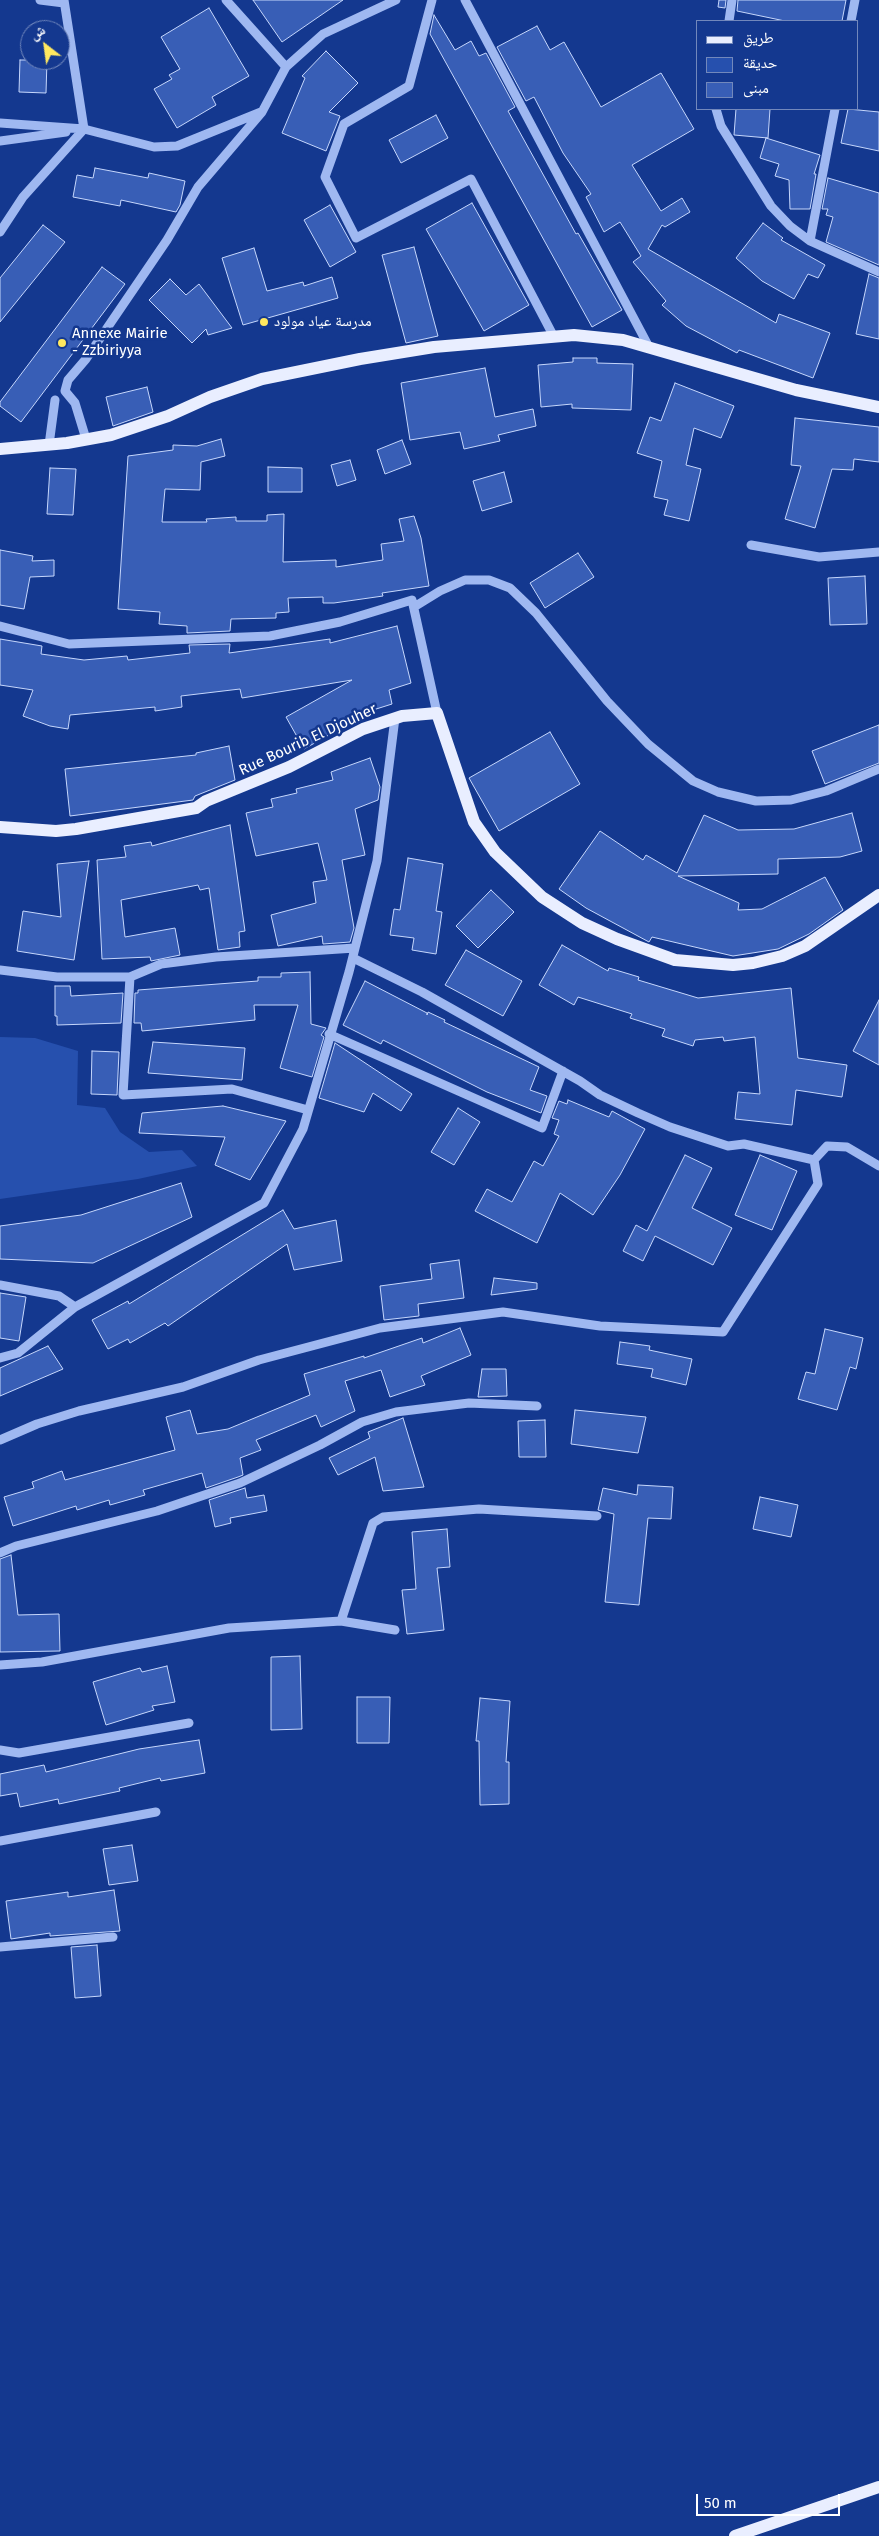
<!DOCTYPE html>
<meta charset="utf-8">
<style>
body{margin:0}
#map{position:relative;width:879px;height:2536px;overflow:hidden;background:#14388f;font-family:"Fira Sans","Noto Naskh Arabic",sans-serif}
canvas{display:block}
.legend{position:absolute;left:696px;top:20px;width:162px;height:90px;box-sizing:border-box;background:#14388f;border:1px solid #7288bc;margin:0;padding:6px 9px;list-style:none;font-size:15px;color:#fff}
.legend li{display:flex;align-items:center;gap:10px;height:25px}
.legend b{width:25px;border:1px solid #7288bc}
.north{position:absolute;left:20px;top:20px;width:50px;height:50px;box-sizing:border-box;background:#14388f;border:1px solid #7288bc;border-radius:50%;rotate:330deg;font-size:14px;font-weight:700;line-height:20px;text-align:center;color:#fff}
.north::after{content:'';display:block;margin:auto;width:18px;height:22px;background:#ffe85f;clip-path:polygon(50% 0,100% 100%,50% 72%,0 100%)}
.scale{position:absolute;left:696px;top:2494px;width:144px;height:22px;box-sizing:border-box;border:2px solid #fff;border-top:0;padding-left:6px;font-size:15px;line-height:18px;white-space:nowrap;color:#fff;-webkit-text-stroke:4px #14388f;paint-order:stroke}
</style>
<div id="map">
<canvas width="879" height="2536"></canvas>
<ul class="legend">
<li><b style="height:6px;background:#e9eeff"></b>طريق</li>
<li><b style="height:14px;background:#2650ae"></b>حديقة</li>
<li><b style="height:14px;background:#385eb6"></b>مبنى</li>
</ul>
<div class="north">ش</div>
<div class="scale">50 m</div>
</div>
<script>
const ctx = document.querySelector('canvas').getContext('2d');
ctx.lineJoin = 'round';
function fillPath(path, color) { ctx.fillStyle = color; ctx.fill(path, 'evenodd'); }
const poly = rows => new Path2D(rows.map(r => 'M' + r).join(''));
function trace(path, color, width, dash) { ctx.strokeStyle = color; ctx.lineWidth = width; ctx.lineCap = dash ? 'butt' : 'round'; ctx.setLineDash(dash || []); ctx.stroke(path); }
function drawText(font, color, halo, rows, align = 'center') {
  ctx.font = font + ' "Fira Sans","Noto Naskh Arabic",sans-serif'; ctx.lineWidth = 5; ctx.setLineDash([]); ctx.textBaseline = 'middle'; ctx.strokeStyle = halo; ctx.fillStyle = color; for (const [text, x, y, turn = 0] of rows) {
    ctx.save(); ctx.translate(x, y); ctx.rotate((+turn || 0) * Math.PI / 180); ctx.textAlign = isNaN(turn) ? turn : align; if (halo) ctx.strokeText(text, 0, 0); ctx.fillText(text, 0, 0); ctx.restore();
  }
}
const green = poly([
 [0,1037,35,1038,78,1051,77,1105,105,1108,120,1132,149,1152,182,1150,197,1166,138,1179,0,1199]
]);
const building = poly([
 [253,0,343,0,282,42,253,0],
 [719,0,726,0,725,8,718,7,719,0],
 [738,0,846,0,842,21,785,21,737,11,738,0],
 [209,8,249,76,212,97,216,105,177,128,154,89,172,79,169,75,180,69,161,37,209,8],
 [434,15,455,50,471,41,479,56,486,53,515,107,508,111,576,234,578,233,622,310,592,327,430,34,434,15],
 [537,26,550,50,564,42,601,107,661,73,694,129,632,165,661,211,682,198,690,212,665,227,662,225,648,249,776,323,779,314,830,333,813,378,739,350,737,353,686,326,662,305,666,301,633,262,641,256,620,222,604,232,586,197,591,194,563,153,534,97,526,101,497,47,537,26],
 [326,51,358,83,329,112,340,116,326,151,282,133,305,78,302,76,326,51],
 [20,60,47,60,46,93,19,92,20,60],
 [736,109,770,109,768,138,734,135,736,109],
 [848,109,879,112,879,151,841,143,848,109],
 [436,115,448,138,401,163,389,140,436,115],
 [766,138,820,155,814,174,816,174,810,209,790,209,789,180,775,176,779,164,760,158,766,138],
 [95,168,148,178,149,173,185,181,180,205,176,212,121,200,120,206,73,197,77,175,93,178,95,168],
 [828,178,879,193,879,265,826,242,833,217,826,215,828,209,822,209,828,178],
 [472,203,529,305,484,331,426,229,472,203],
 [330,205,356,252,330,267,304,220,330,205],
 [763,223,783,238,781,240,825,265,818,278,808,274,794,299,762,281,736,258,763,223],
 [43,225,65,242,0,322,0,278,43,225],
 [414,247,438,336,406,343,382,255,414,247],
 [254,248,267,291,303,282,304,286,332,277,338,298,243,325,222,258,254,248],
 [102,267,125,284,21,422,0,406,0,402,102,267],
 [869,274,879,278,879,339,856,334,869,274],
 [170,279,186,295,199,284,232,328,208,335,206,329,192,343,149,300,170,279],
 [573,358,597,358,597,363,633,364,631,410,572,408,572,404,541,407,538,365,573,362,573,358],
 [485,368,495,417,533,409,536,426,498,435,500,441,464,449,460,432,410,440,401,383,485,368],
 [675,383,734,406,721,438,694,428,686,465,701,469,689,521,664,515,668,500,654,497,662,461,637,453,650,417,661,421,675,383],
 [147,387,153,412,113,426,106,397,147,387],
 [795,418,879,427,879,462,854,459,853,470,832,469,815,528,785,519,801,466,791,465,795,418],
 [221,439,225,456,201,462,200,490,165,489,162,522,207,522,206,519,236,517,236,521,267,521,267,515,284,514,283,562,336,560,336,567,383,560,381,544,404,541,399,519,414,516,421,538,429,586,382,593,383,596,334,603,323,603,323,597,288,598,289,612,276,613,276,618,231,619,230,631,187,633,187,626,159,624,160,612,118,609,128,456,173,450,173,445,197,446,221,439],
 [402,440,411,464,385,474,377,450,402,440],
 [350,460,356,480,337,486,331,465,350,460],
 [268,467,302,468,302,492,268,492,268,467],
 [50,468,76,469,73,515,47,514,50,468],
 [504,472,512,502,482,511,473,481,504,472],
 [0,550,33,556,32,561,54,560,54,576,30,577,24,609,0,605,0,550],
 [578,553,594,577,545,608,530,583,578,553],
 [865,576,867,624,830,625,828,578,865,576],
 [397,626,411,683,389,690,392,704,373,710,304,749,286,717,352,680,242,698,240,689,181,696,182,707,155,711,155,707,70,715,68,729,50,726,23,716,33,690,0,685,0,639,42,646,41,654,84,660,127,656,128,660,190,653,189,645,230,644,229,653,330,639,330,643,397,626],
 [879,725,879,763,825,784,812,751,879,725],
 [550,732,580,784,499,831,469,778,550,732],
 [229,746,235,780,195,796,193,800,70,816,65,769,196,755,196,753,229,746],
 [370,758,380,787,378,800,355,809,365,855,342,860,354,928,350,942,323,944,322,936,278,946,271,915,316,903,313,882,327,880,318,843,256,856,246,813,273,807,271,799,297,793,296,789,333,780,331,772,370,758],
 [852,813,862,851,840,857,778,859,778,874,678,876,739,903,738,910,762,909,825,877,843,910,809,934,778,949,733,956,652,937,649,942,586,908,559,889,600,831,643,860,646,855,677,873,704,815,738,830,794,829,852,813],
 [230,825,245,931,239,932,240,947,218,950,209,888,200,890,198,885,121,900,125,937,175,928,180,955,151,961,150,957,102,959,97,860,126,857,124,846,151,842,152,846,230,825],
 [408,858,443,864,436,911,442,912,436,954,412,950,414,938,390,935,394,909,400,910,408,858],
 [89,861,74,960,17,951,23,911,61,917,57,864,89,861],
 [491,890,514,912,478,948,456,926,491,890],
 [562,945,608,971,609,968,639,977,638,980,698,998,791,988,798,1058,847,1065,842,1097,796,1090,792,1125,735,1119,738,1092,760,1094,755,1037,724,1041,723,1037,695,1040,693,1046,662,1036,665,1029,630,1018,632,1014,578,997,574,1005,539,985,562,945],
 [466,950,522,981,503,1016,445,985,466,950],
 [310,972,311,1024,326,1028,321,1035,324,1037,312,1077,280,1068,298,1005,254,1005,255,1020,142,1031,141,1023,134,1023,135,993,138,993,138,990,258,981,258,977,281,977,281,973,310,972],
 [365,981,427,1013,427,1015,428,1012,445,1020,444,1022,539,1067,530,1090,547,1096,541,1113,487,1092,383,1040,381,1044,343,1025,365,981],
 [55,986,70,986,71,996,123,993,121,1023,57,1025,57,1016,55,1016,55,986],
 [879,1000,879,1065,853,1051,879,1000],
 [153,1042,245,1048,242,1080,148,1073,153,1042],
 [335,1043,412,1094,401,1111,373,1093,364,1112,319,1098,335,1043],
 [92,1051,119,1052,117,1095,91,1094,92,1051],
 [568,1100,609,1117,612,1111,645,1129,620,1175,593,1215,560,1193,537,1243,475,1211,487,1189,512,1202,534,1161,543,1166,559,1136,554,1134,559,1120,552,1118,559,1101,567,1104,568,1100],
 [223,1106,286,1121,250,1180,215,1165,225,1137,139,1133,142,1113,223,1106],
 [458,1108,480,1122,454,1165,431,1152,458,1108],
 [685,1155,712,1168,692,1208,732,1228,713,1265,655,1236,643,1261,623,1251,636,1225,647,1231,685,1155],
 [760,1155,797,1171,772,1230,735,1215,760,1155],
 [181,1183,192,1217,93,1263,0,1259,0,1226,81,1215,181,1183],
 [283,1210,294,1229,336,1220,342,1261,294,1270,287,1244,168,1326,165,1323,130,1343,128,1339,108,1349,92,1320,128,1301,129,1304,283,1210],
 [459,1260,464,1298,418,1304,419,1316,384,1320,380,1286,432,1279,430,1264,459,1260],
 [494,1278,537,1283,537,1289,491,1295,494,1278],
 [0,1293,26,1297,19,1341,0,1338,0,1293],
 [460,1328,471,1355,421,1376,425,1385,390,1397,381,1370,345,1381,355,1411,321,1427,316,1415,256,1440,261,1450,240,1458,243,1475,238,1477,206,1488,202,1473,143,1490,145,1495,110,1505,109,1500,77,1510,76,1506,13,1526,4,1497,34,1488,32,1482,62,1471,65,1480,175,1450,166,1417,190,1410,197,1434,228,1429,310,1395,304,1374,364,1356,364,1358,422,1338,423,1343,460,1328],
 [825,1329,863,1338,856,1369,850,1367,837,1410,798,1399,806,1372,815,1374,825,1329],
 [620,1342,650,1346,649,1350,692,1359,686,1385,651,1377,653,1369,617,1364,620,1342],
 [48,1346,63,1369,0,1396,0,1368,48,1346],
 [482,1369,506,1369,507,1396,478,1397,482,1369],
 [575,1410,646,1417,638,1453,571,1444,575,1410],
 [403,1418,424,1487,383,1491,375,1457,338,1475,329,1458,370,1438,368,1432,403,1418],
 [545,1420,546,1457,519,1457,518,1421,545,1420],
 [638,1485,673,1487,671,1519,648,1518,639,1605,605,1602,614,1514,598,1510,603,1488,637,1495,638,1485],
 [245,1488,247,1498,264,1495,267,1511,230,1518,231,1523,215,1527,209,1500,245,1488],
 [760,1497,798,1505,791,1537,753,1529,760,1497],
 [447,1529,450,1567,437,1568,444,1630,407,1634,402,1590,416,1589,412,1532,447,1529],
 [11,1555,18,1615,59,1614,60,1651,0,1652,0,1559,11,1555],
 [300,1656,302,1729,271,1730,271,1657,300,1656],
 [167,1666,175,1702,152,1706,154,1710,106,1725,93,1682,140,1668,142,1672,167,1666],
 [357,1697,390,1697,389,1743,357,1743,357,1697],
 [480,1698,510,1701,506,1762,509,1762,509,1804,480,1805,479,1741,476,1741,480,1698],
 [199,1740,205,1773,161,1781,160,1778,119,1788,120,1791,59,1804,58,1799,20,1807,17,1793,0,1796,0,1774,44,1765,46,1772,139,1749,199,1740],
 [132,1845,138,1881,109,1885,103,1849,132,1845],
 [114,1890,120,1931,50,1936,50,1933,11,1939,6,1901,68,1892,68,1897,114,1890],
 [97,1945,101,1996,75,1998,71,1947,97,1945]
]);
const minor = poly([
 [40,0,64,3],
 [64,0,84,129],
 [226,0,286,67],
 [432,0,409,86,344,124,325,177,356,238,471,179,554,337],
 [465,0,649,347],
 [729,21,732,0],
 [851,21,855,0],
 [716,109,721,126,771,206,790,226,810,241,879,272],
 [0,123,84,129,154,147,177,146,261,112],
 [0,141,66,132],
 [0,232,23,197,84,129],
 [810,241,835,109],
 [86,439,75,403,65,391,68,380,86,359,167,240,198,187,262,112,286,67,323,34,396,0],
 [49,445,55,400],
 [751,545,819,557,879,552],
 [414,607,440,591,465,580,489,580,510,588,536,613,607,701,648,744,693,781,718,792,756,801,791,800,826,791,879,769],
 [0,626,69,644,270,636,340,622,412,600,437,713],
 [353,958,422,992,580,1081,600,1095,638,1113,670,1127,728,1146,744,1144,814,1160],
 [0,970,57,977,130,977,161,964,216,957,355,948],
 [130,977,123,1095,232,1089,308,1110],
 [329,1034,542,1128,563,1071],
 [814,1160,827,1146,847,1147,879,1166],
 [0,1285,59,1296,75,1307],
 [0,1358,18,1353,75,1307,264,1203,303,1129,349,972,377,861,395,718],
 [0,1440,37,1424,79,1411,183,1387,259,1360,380,1328,503,1312,600,1326,723,1332,818,1184,814,1160],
 [0,1553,16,1546,157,1511,240,1483,320,1445,362,1422,396,1412,469,1403,537,1406],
 [395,1630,341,1621,373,1523,383,1517,479,1509,597,1516],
 [0,1665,42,1662,229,1628,341,1621],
 [0,1750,19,1753,189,1723],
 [0,1841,156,1812],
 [0,1947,113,1937]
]);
const major = poly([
 [0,449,67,443,111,435,168,416,210,397,262,379,360,359,434,347,574,335,623,340,796,390,879,407],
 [0,827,56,831,76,829,196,808,206,801,289,767,363,729,402,716,437,713,474,822,495,852,542,897,582,923,617,939,675,960,733,965,753,963,782,956,805,946,879,895],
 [735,2536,879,2487]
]);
const markers = [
 [264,322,5,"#ffe85f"],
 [62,343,5,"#ffe85f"]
];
const poiNames = [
 ["مدرسة عياد مولود",274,322],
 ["Annexe Mairie",72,334],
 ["- Zzbiriyya",72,351]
];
const streetNames = [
 ["Rue Bourib El Djouher",308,740,-25]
];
fillPath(green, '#2650ae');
fillPath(building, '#385eb6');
trace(building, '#c6d7fc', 1);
trace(minor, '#9fb8f1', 9);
trace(major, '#e9eeff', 12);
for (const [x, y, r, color] of markers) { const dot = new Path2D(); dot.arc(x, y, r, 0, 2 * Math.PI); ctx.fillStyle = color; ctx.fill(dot); trace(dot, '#14388f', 2); }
drawText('15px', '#fff', '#14388f', poiNames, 'left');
drawText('15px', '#fff', '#14388f', streetNames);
</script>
